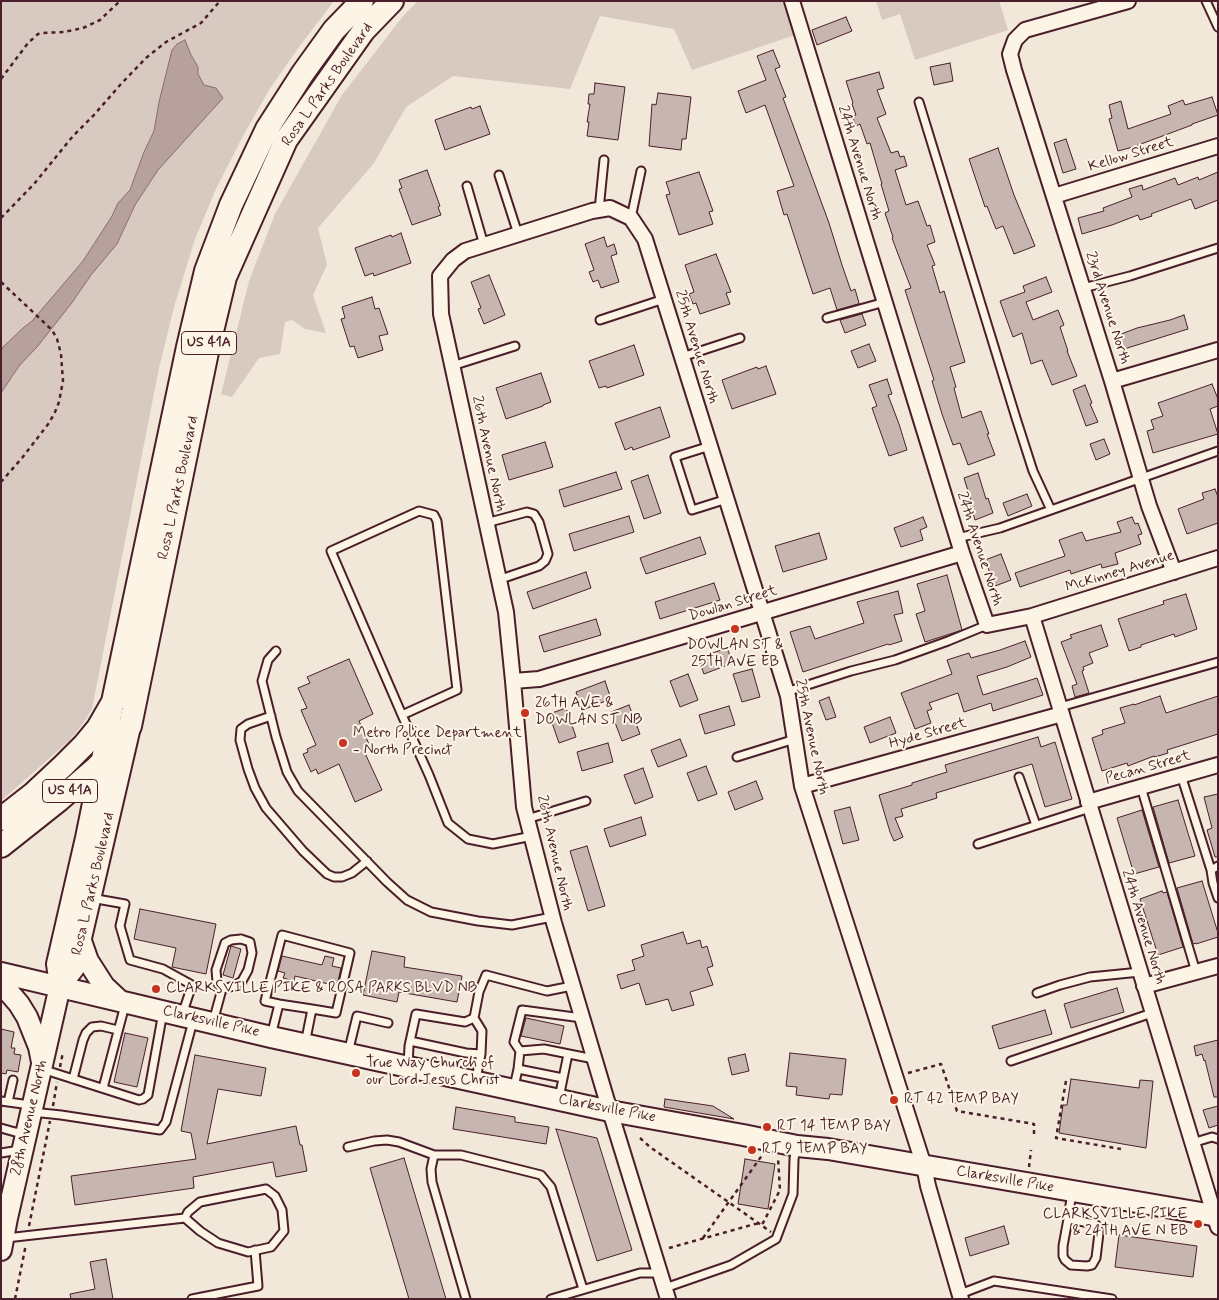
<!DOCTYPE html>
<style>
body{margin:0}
#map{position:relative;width:1219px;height:1300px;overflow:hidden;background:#f1e8da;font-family:Mynerve,sans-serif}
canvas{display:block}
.frame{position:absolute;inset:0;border:2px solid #4a1f2b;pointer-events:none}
</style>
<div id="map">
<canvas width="1219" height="1300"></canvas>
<div class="frame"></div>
</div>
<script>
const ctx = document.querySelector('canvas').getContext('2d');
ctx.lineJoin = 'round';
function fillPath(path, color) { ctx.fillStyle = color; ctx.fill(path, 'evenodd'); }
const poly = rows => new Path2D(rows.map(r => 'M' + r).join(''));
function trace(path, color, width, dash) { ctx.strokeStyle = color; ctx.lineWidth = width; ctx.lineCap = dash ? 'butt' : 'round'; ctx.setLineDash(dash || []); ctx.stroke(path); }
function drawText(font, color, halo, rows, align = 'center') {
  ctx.font = font + ' Mynerve,sans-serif'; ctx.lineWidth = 4; ctx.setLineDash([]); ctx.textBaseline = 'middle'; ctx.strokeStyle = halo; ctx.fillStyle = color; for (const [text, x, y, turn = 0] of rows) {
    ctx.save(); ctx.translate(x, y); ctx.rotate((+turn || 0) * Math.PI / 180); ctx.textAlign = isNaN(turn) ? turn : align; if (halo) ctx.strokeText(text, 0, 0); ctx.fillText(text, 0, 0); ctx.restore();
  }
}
const green = poly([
 [1,1,334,1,299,47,269,90,243,136,216,189,195,239,174,307,159,368,92,709,84,722,69,741,1,801],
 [418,1,782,1,795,35,692,70,674,29,600,16,570,89,453,76,406,107,374,163,318,228,327,265,313,295,326,333,305,329,292,320,285,322,280,354,259,358,232,397,221,394,249,281,275,214,342,95,403,16],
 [876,1,999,1,1008,30,915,60,900,14,882,20]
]);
const water = poly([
 [185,40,191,55,198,67,198,74,204,85,216,88,223,98,158,170,135,205,117,244,91,275,71,304,37,347,19,366,1,393,1,351,3,347,23,328,32,321,83,261,112,216,118,203,130,190,144,152,154,131,159,102,172,50,177,44,185,40]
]);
const building = poly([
 [846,17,852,31,817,45,812,30,846,17],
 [773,50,780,67,775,69,786,97,783,98,829,223,842,265,851,291,855,289,859,303,858,304,837,310,830,288,813,294,787,214,784,215,777,191,794,186,765,105,746,113,738,91,766,80,757,56,773,50],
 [950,63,953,81,934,85,930,67,950,63],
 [879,72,884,88,877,90,886,114,877,118,891,153,898,151,900,157,904,156,907,166,895,170,906,205,918,201,927,226,930,225,935,242,927,245,935,265,932,266,940,293,944,291,965,362,950,367,956,387,954,388,962,418,981,411,989,434,987,434,995,455,968,465,960,443,953,445,942,414,932,381,934,380,905,290,911,288,898,254,892,238,893,237,885,213,889,211,881,184,882,184,870,143,867,144,860,124,856,126,852,116,856,115,852,104,853,103,846,81,879,72],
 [595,83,625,87,618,140,587,136,589,122,587,122,590,104,588,104,589,94,594,94,595,83],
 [658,93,691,97,686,139,682,139,681,150,649,146,652,104,656,105,658,93],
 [1212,97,1218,115,1192,124,1192,125,1133,147,1118,151,1109,119,1112,118,1109,105,1121,101,1128,129,1171,114,1168,106,1183,100,1185,105,1212,97],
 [480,106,490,134,445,150,435,120,471,107,472,109,480,106],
 [1066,139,1076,169,1063,173,1054,143,1066,139],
 [998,148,1014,195,1035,246,1014,254,1003,226,996,229,987,206,985,207,969,159,998,148],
 [427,170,440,206,438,207,441,215,412,225,399,189,402,188,399,180,427,170],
 [699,172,713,211,709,212,713,224,679,235,666,195,670,194,666,182,699,172],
 [1218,172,1218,200,1195,209,1191,199,1151,214,1152,216,1140,220,1138,215,1112,225,1082,234,1078,218,1104,211,1103,208,1132,197,1129,189,1142,185,1143,190,1175,178,1178,185,1198,177,1199,180,1218,172],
 [401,233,411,263,374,276,373,273,365,276,355,248,391,235,392,237,401,233],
 [604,237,607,247,614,244,617,254,611,256,619,282,601,288,598,280,593,282,589,272,594,270,585,244,604,237],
 [716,254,731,292,726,293,730,304,700,314,696,303,693,304,689,294,694,292,685,265,716,254],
 [489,275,505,315,484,324,478,309,481,308,471,282,489,275],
 [1046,277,1052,292,1026,302,1033,320,1058,310,1064,325,1060,327,1068,351,1067,351,1077,376,1052,385,1042,360,1031,364,1022,333,1013,337,1000,301,1025,292,1023,286,1046,277],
 [372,297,375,309,379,308,388,334,379,336,383,350,358,358,354,346,350,347,341,319,345,318,342,307,372,297],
 [862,314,866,325,845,333,840,320,862,314],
 [1184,315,1188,329,1121,350,1116,336,1137,328,1170,320,1184,315],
 [869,344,876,361,858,368,851,351,869,344],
 [634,345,644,375,607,388,606,386,599,388,589,361,634,345],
 [766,366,776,394,732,409,722,380,757,367,758,369,766,366],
 [541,373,551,402,543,405,543,406,506,419,496,388,541,373],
 [887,379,892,394,888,395,899,424,907,450,889,456,872,408,877,406,869,385,887,379],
 [1212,384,1218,399,1218,406,1210,409,1218,434,1153,453,1147,431,1154,429,1151,420,1163,416,1158,403,1212,384],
 [1085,385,1092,403,1090,404,1098,422,1086,426,1073,390,1085,385],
 [660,407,670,437,633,450,632,447,625,450,615,423,660,407],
 [1104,439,1110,454,1096,460,1090,444,1104,439],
 [545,442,553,467,509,480,502,455,545,442],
 [616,472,622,489,564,507,559,490,616,472],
 [978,473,986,499,988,498,993,513,975,520,970,504,972,504,964,478,978,473],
 [648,475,661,513,644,519,631,481,648,475],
 [1215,489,1218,497,1218,523,1187,534,1178,509,1204,499,1202,493,1215,489],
 [1027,494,1032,506,1008,516,1003,503,1027,494],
 [629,516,634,532,574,551,569,534,629,516],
 [923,517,927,527,920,530,923,540,901,547,894,528,923,517],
 [1132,517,1135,524,1138,523,1142,534,1138,535,1141,544,1115,553,1118,564,1102,568,1101,564,1071,574,1070,570,1020,587,1015,573,1065,556,1059,540,1082,532,1086,541,1121,532,1117,522,1132,517],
 [819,533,827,559,783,572,775,546,819,533],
 [700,537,706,554,646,574,640,558,700,537],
 [1001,554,1011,580,995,586,985,560,1001,554],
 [586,572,591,588,533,609,527,592,586,572],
 [947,575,962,630,950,634,925,642,916,614,925,611,917,584,947,575],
 [714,583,720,600,660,619,655,602,714,583],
 [898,591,903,613,894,615,902,641,889,645,888,644,803,672,790,632,810,626,815,639,864,623,857,602,898,591],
 [1186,594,1197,629,1175,637,1174,634,1141,645,1141,647,1129,651,1118,619,1164,604,1163,601,1186,594],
 [596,619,601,635,544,652,539,636,596,619],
 [1101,625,1108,646,1089,653,1093,663,1083,667,1084,670,1082,671,1089,693,1075,697,1072,686,1077,684,1061,642,1072,638,1070,635,1101,625],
 [1025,641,1031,657,1007,667,977,676,983,695,1037,678,1043,695,993,711,991,703,964,712,958,693,929,703,932,709,927,711,931,723,915,729,901,693,952,674,947,660,969,653,971,658,1000,650,1025,641],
 [727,648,733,663,704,674,698,658,727,648],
 [349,659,373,714,359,721,371,749,364,751,382,790,355,802,339,764,318,774,316,769,311,772,303,754,308,752,307,749,316,745,301,710,307,708,298,688,310,683,307,677,349,659],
 [752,669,760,697,742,702,733,674,752,669],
 [688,674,698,700,680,707,670,681,688,674],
 [605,681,611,699,582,710,576,692,605,681],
 [1160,696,1166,713,1218,696,1218,734,1167,750,1168,753,1155,757,1154,756,1128,766,1127,763,1102,771,1092,738,1103,734,1102,730,1125,723,1120,708,1134,704,1134,705,1160,696],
 [829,697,836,717,826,720,819,701,829,697],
 [629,705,640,734,622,741,611,712,629,705],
 [729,706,735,725,705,734,699,715,729,706],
 [566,708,576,737,559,743,549,714,566,708],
 [890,717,896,733,870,743,864,727,890,717],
 [1038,737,1041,747,1055,742,1072,799,1045,807,1032,764,936,793,937,798,901,809,903,816,895,818,903,837,894,841,890,832,879,795,912,785,912,783,947,772,945,765,1038,737],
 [680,739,687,756,658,767,651,750,680,739],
 [608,743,613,762,582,771,577,752,608,743],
 [706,766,717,794,698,801,687,773,706,766],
 [643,768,653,797,635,804,624,775,643,768],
 [756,781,763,799,735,810,728,792,756,781],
 [1218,794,1218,857,1215,857,1207,830,1212,828,1204,797,1218,794],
 [1178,800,1195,856,1169,863,1153,807,1178,800],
 [850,807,859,840,843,844,834,811,850,807],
 [1142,810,1159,867,1134,874,1117,818,1142,810],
 [641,817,646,835,610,847,604,829,641,817],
 [587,846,605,906,588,911,570,851,587,846],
 [1202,881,1218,933,1218,937,1196,944,1196,943,1193,944,1177,888,1202,881],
 [1162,891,1163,893,1167,892,1183,947,1158,955,1140,899,1162,891],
 [140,909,216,924,206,974,172,967,176,948,134,939,140,909],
 [683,932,687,944,700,940,702,948,707,946,713,966,707,968,713,985,690,992,694,1005,672,1011,668,999,646,1005,639,983,621,989,617,975,635,970,632,960,644,956,641,945,683,932],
 [231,946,241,949,233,978,223,975,231,946],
 [372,951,405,957,404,967,462,976,457,1002,399,992,397,1002,363,995,372,951],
 [282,956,322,965,325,956,334,958,332,966,341,968,337,986,295,976,294,981,283,978,285,973,278,971,282,956],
 [1117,988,1124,1012,1071,1028,1064,1004,1117,988],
 [1045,1010,1052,1034,999,1049,992,1026,1045,1010],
 [526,1018,564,1026,560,1044,521,1036,526,1018],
 [1,1029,14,1032,11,1048,15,1048,14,1054,21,1055,18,1072,7,1070,6,1074,1,1073,1,1029],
 [125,1033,148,1038,137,1087,114,1082,125,1033],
 [1218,1040,1218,1097,1214,1097,1205,1060,1204,1061,1202,1054,1196,1056,1194,1046,1218,1040],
 [790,1053,846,1059,842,1095,830,1094,829,1099,796,1095,797,1087,786,1086,790,1053],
 [745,1054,749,1071,732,1075,728,1058,745,1054],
 [195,1055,266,1068,261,1096,218,1089,207,1144,296,1126,300,1145,302,1145,307,1171,276,1177,273,1162,193,1177,194,1188,75,1205,71,1176,196,1159,191,1133,181,1131,195,1055],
 [1071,1079,1139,1088,1140,1080,1153,1081,1146,1148,1059,1133,1063,1105,1067,1105,1071,1079],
 [665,1099,713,1106,734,1119,664,1107,665,1099],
 [1218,1106,1218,1125,1209,1128,1203,1110,1218,1106],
 [456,1107,515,1117,515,1122,549,1127,546,1144,453,1129,456,1107],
 [556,1129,597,1138,632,1250,597,1261,556,1129],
 [404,1158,446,1299,409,1299,370,1168,404,1158],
 [745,1159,775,1164,768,1209,738,1204,745,1159],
 [1004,1226,1009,1244,970,1256,965,1238,1004,1226],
 [1119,1235,1197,1246,1193,1277,1115,1267,1119,1235],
 [106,1259,113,1299,71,1299,70,1294,95,1289,90,1262,106,1259]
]);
const path = poly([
 [1,79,28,43,38,34,43,33,64,32,83,28,100,20,120,1],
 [1,218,34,184,73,136,93,116,121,84,146,58,166,42,201,23,220,1],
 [1,282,52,330,57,339,61,354,63,381,59,402,55,412,49,423,22,458,1,482],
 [60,1067,63,1052],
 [908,1073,941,1064,957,1111,1034,1124,1034,1135],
 [1066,1081,1056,1138,1121,1149],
 [53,1106,57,1082],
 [640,1138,650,1147,771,1232],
 [1029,1167,1031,1150],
 [29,1226,50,1121],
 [703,1238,763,1154],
 [669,1248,755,1224,763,1223,780,1190,778,1158],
 [15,1299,26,1244]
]);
const service = poly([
 [1206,1,1218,27],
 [919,102,1016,418,1033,471,1051,510],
 [499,175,518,234],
 [467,186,484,245],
 [599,210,604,160],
 [631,218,641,171],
 [1083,288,1130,276,1218,248],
 [827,318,885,302],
 [600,320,664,299],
 [682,357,740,338],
 [452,366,515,346],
 [710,446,675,457,692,510,727,499],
 [486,523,527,512,534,514,539,522,548,554,545,561,539,566,498,580],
 [957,538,1000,528,1218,451],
 [276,651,268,660,262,681,276,737,287,772,298,791,387,882,407,900,431,912,478,921,512,925,552,917],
 [786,692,851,671,895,660,948,641,987,625],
 [1060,707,1218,662],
 [402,715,457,690,437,521,434,515,419,511,331,551,402,715,429,775,448,823,468,839,493,844,532,836],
 [271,716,248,724,241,729,240,740,248,769,255,788,266,808,303,851,327,874,334,877,342,877,352,873,367,861],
 [737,757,795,739],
 [1181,775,1211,870],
 [1019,777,1036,825],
 [1141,787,1196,972],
 [527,819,586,801],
 [978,844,1090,808],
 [1218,866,1211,870,1213,883,1218,898],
 [91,898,125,904,120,926,130,960,163,969,192,985,182,1015],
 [241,939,250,942,252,953,248,970,242,981,234,986,222,989,217,982,216,970,225,943,231,940,241,939],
 [1037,993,1060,985,1090,977,1140,972],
 [279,1004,312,1009],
 [474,1018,482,1031,481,1054,476,1079],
 [213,1022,222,989],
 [271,1036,279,1004,265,1001,282,935,350,953,336,1013,312,1009,305,1044],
 [410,1041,466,1053,481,1054],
 [520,1051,544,1049,594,1059],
 [348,1053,357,1016,388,1023],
 [1011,1061,1152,1013],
 [408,1066,409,1046,416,1014,465,1022,474,1018,479,992,486,975,547,991,572,986],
 [42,1069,139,1100,143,1099,148,1095,163,1012],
 [518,1069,563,1078],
 [73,1079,83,1040,86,1033,92,1027,101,1026,118,1030],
 [514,1087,518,1069,520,1051,514,1042,522,1010,582,1018],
 [103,1088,125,1005],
 [559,1098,568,1054],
 [1,1101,30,1105],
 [8,1102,13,1080],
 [32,1112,61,1115,160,1130,166,1122,193,1021],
 [1,1128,15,1132,24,1133],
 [1192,1143,1212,1137,1218,1139],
 [348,1147,374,1141,387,1140,399,1142,434,1155],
 [1,1153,20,1150],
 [1068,1219,1095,1224,1097,1226,1099,1233,1096,1258,1092,1265,1087,1266,1071,1265,1065,1260,1063,1256,1063,1246,1068,1219,1070,1205,1072,1194],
 [6,1238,185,1218,200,1231,218,1243,248,1252,271,1247,284,1231,282,1210,275,1196,266,1189,200,1202,188,1212,185,1218],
 [665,1288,731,1265,776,1239,793,1194,794,1159,796,1148],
 [960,1294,994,1281,1112,1299],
 [192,1299,258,1286,255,1250],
 [466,1299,432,1182,431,1169,434,1155,461,1155,541,1175,551,1187,583,1289],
 [551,1299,640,1273,660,1273]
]);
const minor = poly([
 [792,1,962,553,987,625,1032,616,1218,558],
 [1128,1,1025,30,1015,40,1010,54,1014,70,1112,381,1149,506,1174,572],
 [1054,196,1218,146],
 [1112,381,1218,350],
 [1032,616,1218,1227],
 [513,681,539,679,962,553],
 [802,786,1062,714],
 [1088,802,1218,765],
 [1144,986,1218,966],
 [668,1299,610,1111,554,923,524,807,513,681,506,612,441,314,440,276,453,260,465,251,592,211,610,208,631,218,645,239,766,625,788,696,802,786,924,1166,928,1186,961,1299]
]);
const secondary = poly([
 [81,941,88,961,104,986,120,1001],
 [1,973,271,1037,610,1111,743,1135,797,1146,828,1149,1218,1216],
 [1,983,19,1004,27,1017,39,1047,42,1062],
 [60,986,57,964,86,838,112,710],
 [1,1250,7,1218,55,1008,60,986,74,968,130,727]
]);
const primary = poly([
 [1,819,33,794,64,765,84,745,98,728,113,702,188,347,206,271,231,205,267,129,303,73,334,30,362,1],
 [1,846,59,800,96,768,111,753,130,726,207,352,225,277,286,140,364,30,392,1]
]);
const markers = [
 [735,629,5,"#c8321e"],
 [525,713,5,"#c8321e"],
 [343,743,5,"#c8321e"],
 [156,989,5,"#c8321e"],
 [356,1073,5,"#c8321e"],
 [894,1100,5,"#c8321e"],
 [767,1127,5,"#c8321e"],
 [752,1150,5,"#c8321e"],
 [1198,1224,5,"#c8321e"]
];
const shields = [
 [209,343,55],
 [70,791,55]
];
const shieldNames = [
 ["US 41A",209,343],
 ["US 41A",70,791]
];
const streetNames = [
 ["Rosa L Parks Boulevard",328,85,-55],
 ["Kellow Street",1131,155,-17],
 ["24th Avenue North",859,163,73],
 ["23rd Avenue North",1107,308,72],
 ["25th Avenue North",696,347,73],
 ["26th Avenue North",488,454,78],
 ["Rosa L Parks Boulevard",179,488,-78],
 ["24th Avenue North",979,549,72],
 ["McKinney Avenue",1120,572,-17],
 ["Dowlan Street",733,604,-17],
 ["Hyde Street",928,734,-16],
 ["25th Avenue North",811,737,78],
 ["Pecan Street",1148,768,-16],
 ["26th Avenue North",554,853,77],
 ["Rosa L Parks Boulevard",94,884,-77],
 ["24th Avenue North",1143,927,73],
 ["Clarksville Pike",211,1022,13],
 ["Clarksville Pike",607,1109,11],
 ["28th Avenue North",30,1118,-77],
 ["Clarksville Pike",1005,1180,10]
];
const poiNames = [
 ["DOWLAN ST &",735,646,"center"],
 ["25TH AVE EB",735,663,"center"],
 ["26TH AVE &",535,704],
 ["DOWLAN ST NB",535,721],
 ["Metro Police Department",353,734],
 ["- North Precinct",353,751],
 ["CLARKSVILLE PIKE & ROSA PARKS BLVD NB",166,989],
 ["True Way Church of",366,1064],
 ["our Lord Jesus Christ",366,1081],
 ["RT 42 TEMP BAY",904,1100],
 ["RT 14 TEMP BAY",777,1127],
 ["RT 9 TEMP BAY",762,1150],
 ["CLARKSVILLE PIKE",1188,1215,"right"],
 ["& 24TH AVE N EB",1188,1232,"right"]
];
fillPath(green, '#d8cac0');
fillPath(water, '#b6a19c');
trace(water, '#8b6d6f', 1);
fillPath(building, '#c7b6af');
trace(building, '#4a1f2b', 1);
trace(service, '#4a1f2b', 11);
trace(minor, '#4a1f2b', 18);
trace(secondary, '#4a1f2b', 24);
trace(primary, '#4a1f2b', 26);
trace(path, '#4a1f2b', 2.5, [4, 4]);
trace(service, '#fcf5e5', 7);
trace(minor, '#fcf5e5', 14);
trace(secondary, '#fcf5e5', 20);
trace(primary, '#fcf5e5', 22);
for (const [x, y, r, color] of markers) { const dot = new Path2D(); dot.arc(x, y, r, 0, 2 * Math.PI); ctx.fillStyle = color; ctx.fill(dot); trace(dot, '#fcf5e5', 2); }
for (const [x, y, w] of shields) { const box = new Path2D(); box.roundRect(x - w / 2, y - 11.5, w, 23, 4); ctx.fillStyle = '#fcf5e5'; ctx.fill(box); trace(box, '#4a1f2b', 1); }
drawText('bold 14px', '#4a1f2b', null, shieldNames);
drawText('15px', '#4a1f2b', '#fcf5e5', streetNames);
drawText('15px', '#4a1f2b', '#fcf5e5', poiNames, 'left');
</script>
